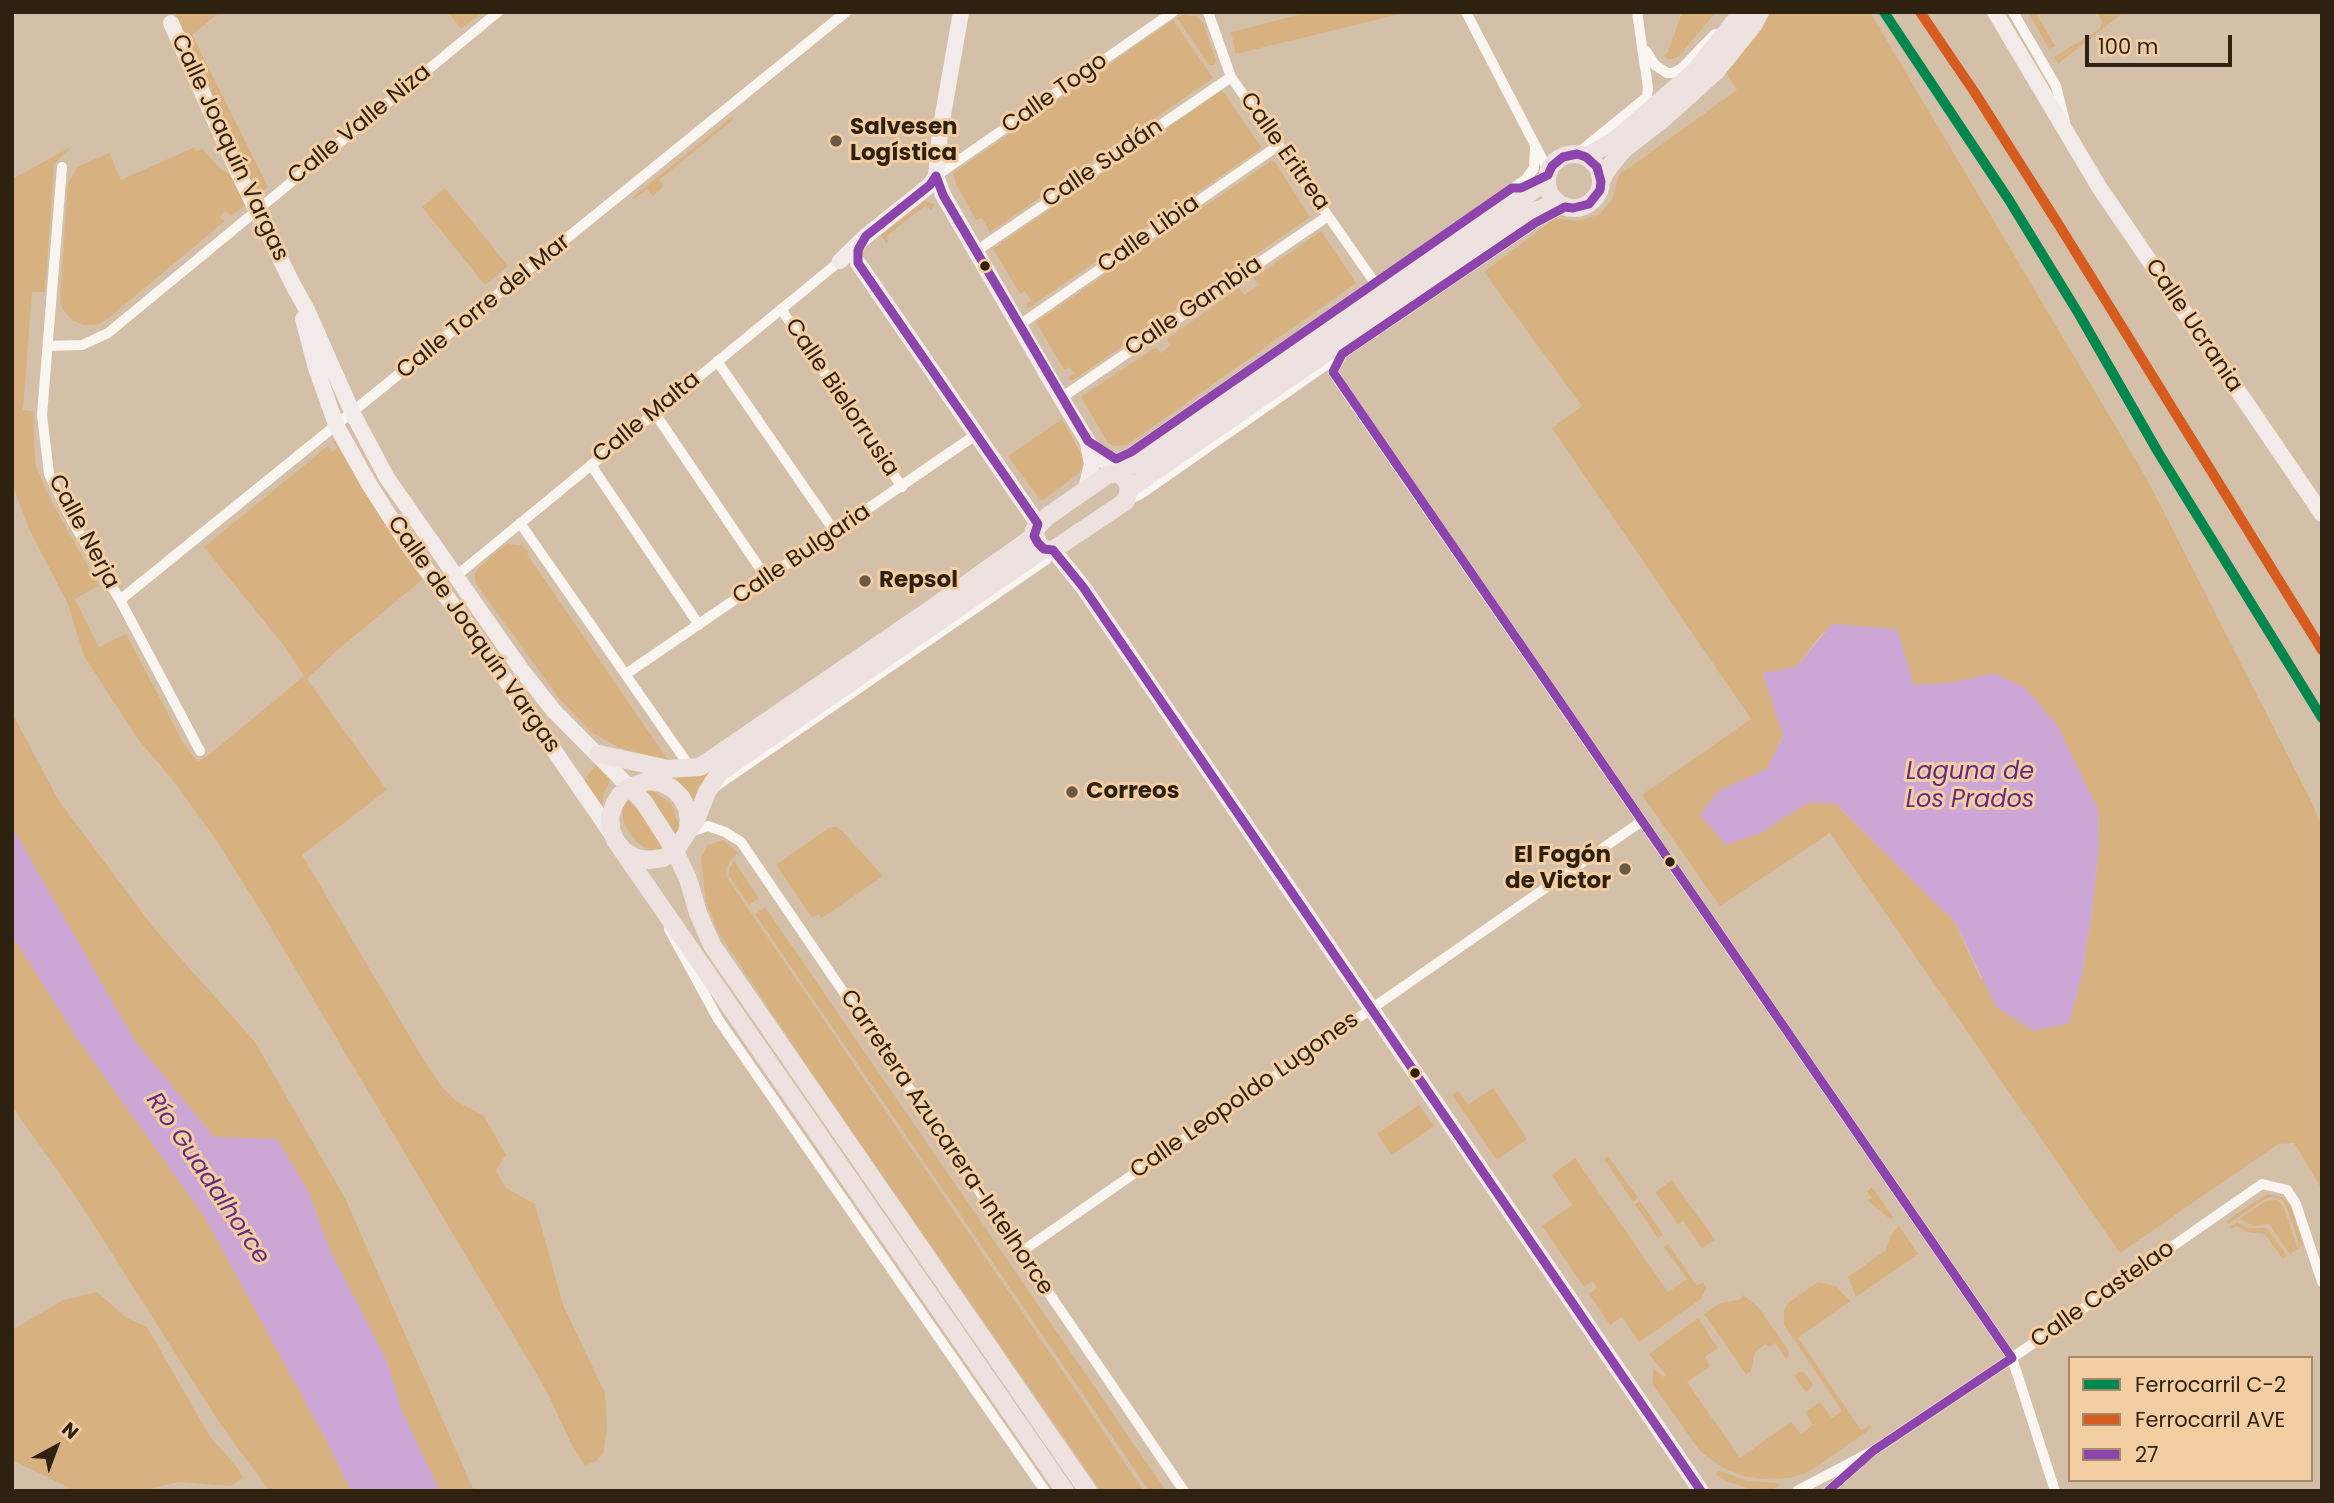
<!DOCTYPE html>
<meta charset="utf-8">
<style>
body{margin:0}
#map{position:relative;width:2334px;height:1503px;overflow:hidden;background:#d4c0a8;font-family:Poppins,sans-serif}
canvas{display:block}
.frame{position:absolute;inset:0;border:14px solid #2f2110;pointer-events:none}
.legend{position:absolute;left:2068px;top:1356px;width:245px;height:126px;box-sizing:border-box;background:#f4cea3;border:2px solid #a58968;margin:0;padding:9px 12px;list-style:none;font-size:21px;color:#2f2110}
.legend li{display:flex;align-items:center;gap:14px;height:35px}
.legend b{width:35px;border:2px solid #a58968}
.north{position:absolute;left:21px;top:1412px;width:70px;height:70px;-webkit-text-stroke:5px #f4cea3;paint-order:stroke;rotate:41deg;font-size:19px;font-weight:700;line-height:28px;text-align:center;color:#2f2110}
.north::after{content:'';display:block;margin:auto;width:24px;height:32px;background:#2f2110;clip-path:polygon(50% 0,100% 100%,50% 72%,0 100%)}
.scale{position:absolute;left:2085px;top:35px;width:147px;height:32px;box-sizing:border-box;border:4px solid #2f2110;border-top:0;padding-left:9px;font-size:21px;line-height:24px;white-space:nowrap;color:#2f2110;-webkit-text-stroke:5px #f4cea3;paint-order:stroke}
</style>
<div id="map">
<canvas width="2334" height="1503"></canvas>
<div class="frame"></div>
<ul class="legend">
<li><b style="height:9px;background:#00874d"></b>Ferrocarril C-2</li>
<li><b style="height:9px;background:#d55b1f"></b>Ferrocarril AVE</li>
<li><b style="height:9px;background:#8e44ad"></b>27</li>
</ul>
<div class="north">N</div>
<div class="scale">100 m</div>
</div>
<script>
const ctx = document.querySelector('canvas').getContext('2d');
ctx.lineJoin = 'round';
function fillPath(path, color) { ctx.fillStyle = color; ctx.fill(path, 'evenodd'); }
const poly = rows => new Path2D(rows.map(r => 'M' + r).join(''));
function trace(path, color, width, dash) { ctx.strokeStyle = color; ctx.lineWidth = width; ctx.lineCap = dash ? 'butt' : 'round'; ctx.setLineDash(dash || []); ctx.stroke(path); }
function drawText(font, color, halo, rows, align = 'center') {
  ctx.font = font + ' Poppins,sans-serif'; ctx.lineWidth = 6; ctx.setLineDash([]); ctx.textBaseline = 'middle'; ctx.strokeStyle = halo; ctx.fillStyle = color; for (const [text, x, y, turn = 0] of rows) {
    ctx.save(); ctx.translate(x, y); ctx.rotate((+turn || 0) * Math.PI / 180); ctx.textAlign = isNaN(turn) ? turn : align; if (halo) ctx.strokeText(text, 0, 0); ctx.fillText(text, 0, 0); ctx.restore();
  }
}
const green = poly([
 [174,12,220,12,192,35,268,187,257,196],
 [448,12,482,12,461,29],
 [1309,12,1408,12,1236,54,1231,32],
 [1682,12,1716,12,1680,55,1674,59,1667,59,1663,56,1668,52],
 [1771,12,1870,12,2148,481,2313,805,2322,828,2322,1183,2320,1186,2294,1143,2278,1144,2120,1253,1830,833,1720,906,1642,795,1751,719,1552,428,1582,406,1484,272,1555,218,1576,221,1599,215,1612,200,1619,175,1737,90,1725,71],
 [1824,631,1914,685,1950,683,2098,810,2099,844,2092,912,2081,978,2069,1022,1980,978,1955,922,1835,803,1807,803,1761,833,1718,791,1767,769,1783,735,1763,673,1796,667],
 [2028,12,2035,12,2055,46,2049,49],
 [2098,12,2124,12,2058,64,2054,57,2100,29,2102,22],
 [1182,15,1196,16,1203,22,1216,61,1214,65,1209,65,1177,18],
 [1173,20,1213,78,990,232,982,218,976,220,956,184,953,173],
 [1222,90,1262,148,1028,308,1026,304,1031,301,1025,291,1020,294,993,249],
 [732,117,734,119,659,180,664,186,653,196,647,189,633,200,632,198],
 [71,147,54,164,45,292,32,292,23,410,33,411,35,464,49,497,99,586,75,599,99,647,126,634,185,746,198,762,210,754,304,676,285,647,204,547,328,446,332,452,337,448,333,442,335,441,338,441,422,580,335,652,307,679,387,790,302,855,422,1057,442,1087,456,1101,484,1116,506,1155,496,1170,506,1188,535,1204,563,1305,605,1393,607,1428,603,1453,595,1462,585,1465,573,1447,546,1390,259,908,214,837,171,778,138,739,84,656,68,604,29,529,12,484,12,179],
 [195,147,196,151,202,149,221,169,234,177,247,204,231,216,224,211,220,217,225,221,106,320,97,325,83,325,72,320,63,310,60,301,68,183,77,167,109,153,121,180],
 [1271,161,1275,162,1310,217,1072,381,1070,380,1069,377,1074,373,1069,367,1064,370,1036,322],
 [445,188,508,266,485,285,422,207],
 [925,201,935,204,931,210,926,205,889,234,887,245,881,235],
 [1321,231,1356,283,1127,445,1113,446,1108,443,1081,397,1156,347,1161,353,1171,345,1167,339,1239,288,1244,295,1259,285,1254,278],
 [1062,419,1084,459,1084,464,1079,473,1045,499,1040,500,1008,456],
 [506,544,521,545,529,552,527,554,668,760,619,748,593,733,559,698,475,582,475,573,479,567],
 [12,713,59,801,153,927,255,1042,345,1198,474,1491,440,1491,402,1411,387,1361,330,1250,307,1189,214,1137,135,1041,12,827],
 [596,764,611,779,603,796,602,809,583,782],
 [709,769,710,772,698,788,693,802,680,784,670,776],
 [643,788,652,790,671,804,679,825,679,840,671,826],
 [625,795,649,824,666,852,656,852,643,847,632,836,624,823,622,808],
 [830,827,836,827,841,830,883,876,822,918,818,914,812,918,776,865],
 [723,840,738,853,730,861,726,869,726,876,1144,1491,1101,1491,815,1078,718,932,706,902,701,858,708,845],
 [734,861,759,898,749,905,729,876,729,869],
 [765,907,1166,1491,1149,1491,755,914],
 [12,935,76,1037,204,1216,325,1438,351,1491,269,1491,217,1419,80,1203,12,1106],
 [1493,1088,1527,1139,1497,1160,1452,1095,1458,1091,1468,1105],
 [1419,1105,1434,1126,1392,1155,1377,1134],
 [1608,1156,1638,1198,1633,1202,1604,1159],
 [1575,1158,1668,1292,1687,1279,1664,1247,1668,1244,1697,1286,1703,1282,1706,1288,1701,1299,1639,1342,1622,1317,1610,1325,1589,1294,1597,1288,1592,1281,1584,1287,1542,1226,1572,1205,1552,1175],
 [1672,1180,1715,1240,1702,1248,1683,1221,1678,1224,1655,1192],
 [1872,1187,1893,1217,1890,1219,1867,1200,1871,1198,1867,1191],
 [2267,1194,2282,1197,2290,1205,2303,1245,2290,1254,2269,1224,2254,1226,2239,1219,2266,1201,2277,1200,2284,1207,2297,1247,2300,1245,2286,1206,2281,1199,2272,1197,2265,1199,2228,1224,2226,1221],
 [1640,1201,1663,1235,1658,1238,1635,1204],
 [2237,1222,2248,1228,2267,1228,2287,1256,2283,1259,2265,1234,2247,1232,2236,1226,2232,1229,2230,1227],
 [1899,1226,1918,1254,1856,1297,1848,1277,1886,1250,1891,1235],
 [1818,1282,1836,1286,1850,1301,1798,1338,1861,1430,1870,1425,1872,1428,1810,1471,1791,1478,1763,1479,1744,1476,1723,1468,1700,1451,1653,1385,1653,1367,1662,1377,1666,1375,1649,1354,1698,1318,1718,1348,1705,1357,1710,1366,1687,1382,1740,1458,1791,1422,1801,1434,1813,1425,1805,1412,1820,1402,1832,1418,1842,1411,1784,1325,1784,1311,1788,1303],
 [97,1292,127,1318,147,1327,209,1435,239,1470,243,1478,231,1486,179,1482,141,1491,74,1490,12,1460,12,1330,63,1300],
 [1743,1295,1758,1307,1789,1351,1787,1360,1775,1343,1769,1347,1766,1344,1755,1352,1751,1371,1746,1374,1704,1314,1720,1303,1739,1300],
 [1800,1371,1805,1373,1813,1385,1806,1392,1794,1376],
 [1719,1471,1749,1481,1779,1483,1778,1487,1768,1491,1748,1488,1728,1482,1715,1474]
]);
const water = poly([
 [1832,624,1897,629,1914,685,1950,683,1994,673,2025,688,2057,725,2098,810,2099,844,2092,912,2081,978,2069,1023,2034,1031,1996,1007,1955,922,1835,803,1807,803,1761,833,1726,845,1700,815,1718,791,1767,769,1783,736,1763,673,1796,667],
 [12,827,135,1041,214,1137,277,1139,307,1189,330,1250,387,1361,402,1411,440,1491,351,1491,325,1438,204,1216,76,1037,12,935]
]);
const street = poly([
 [1208,12,1231,77,1375,283],
 [1466,12,1549,172],
 [2013,12,2056,86,2065,122],
 [1646,51,1655,65,1667,73,1673,73,1681,69,1715,34],
 [1577,154,1647,97,1648,88,1637,12],
 [62,167,42,415,49,474,72,521,120,600,200,751],
 [936,176,1173,12],
 [975,252,1231,77],
 [781,309,902,487],
 [1018,326,1279,145],
 [48,346,82,345,108,333,498,12],
 [1342,354,1333,372,1340,383,2012,1358,2055,1491],
 [717,361,835,532],
 [1061,398,1328,216],
 [654,412,767,579],
 [1103,453,1116,459,1131,452,1526,179,1534,168,1535,146],
 [591,465,699,625],
 [1126,501,1141,494,1342,354,1535,223,1559,210],
 [520,523,690,767],
 [456,576,840,261],
 [120,600,846,12],
 [626,674,977,434],
 [712,789,1046,560,1053,550],
 [687,833,708,826,725,832,741,842,1184,1491],
 [669,929,718,1019,1045,1491],
 [1021,1252,1642,821],
 [1797,1491,1873,1451,2012,1358,2262,1184,2287,1190,2296,1204,2322,1282],
 [1828,1491,1858,1464]
]);
const secondary = poly([
 [961,12,940,132,936,176,943,195,1061,398,1093,450,1118,473],
 [1995,12,2099,187,2322,514],
 [171,23,237,170,292,283,307,310,353,414,387,478,523,672,554,711,629,787],
 [840,261,866,236,930,185,936,176],
 [858,263,1038,524],
 [303,319,316,368,337,427,369,484,406,542,474,634,613,836],
 [1086,489,1092,464,1088,444],
 [1053,550,1083,587,1701,1491]
]);
const primary = poly([
 '1547 181a27 27 0 1 1 54 0a27 27 0 1 1-54 0Z',
 [1586,157,1615,140,1695,71,1742,12],
 [1601,182,1606,171,1623,150,1664,118,1716,71,1754,24,1760,12],
 [1118,473,1126,480,1129,489,1126,501,1053,550,1044,549,1038,543,1034,530,1048,516,1107,475,1118,473,1151,454,1535,189,1547,178],
 [1129,489,1529,213,1558,203],
 [599,754,668,769,700,767,937,605,1034,536],
 [629,787,644,802,675,851,688,879,698,913,712,945,1088,1491],
 [689,830,696,820,707,792,719,773,1044,549],
 [615,840,624,851,636,858,649,860,663,858,675,851,687,833,689,821,687,808,681,797,672,788,661,783,648,781,629,787,620,795,614,805,610,817,611,829,615,840,1065,1491]
]);
const bus1 = poly([
 [936,176,943,195,1088,441,1116,459,1131,452,1512,188,1521,188,1548,175,1552,166,1563,157,1577,154,1586,157,1597,167,1601,182,1600,190,1589,204,1573,208,1565,207,1535,223,1342,354,1333,372,2012,1358,1873,1451,1828,1491],
 [936,176,930,185,866,236,858,250,858,263,1038,524,1034,536,1038,543,1044,549,1053,550,1083,587,1701,1491]
]);
const rail1 = poly([
 [1884,12,2009,200,2080,316,2158,452,2322,718]
]);
const rail2 = poly([
 [1920,12,1975,93,2062,230,2322,650]
]);
const markers = [
 [836,141,7,"#695945"],
 [985,266,6,"#2f2110"],
 [865,581,7,"#695945"],
 [1072,792,7,"#695945"],
 [1670,862,6,"#2f2110"],
 [1625,869,7,"#695945"],
 [1415,1073,6,"#2f2110"]
];
const streetNames = [
 ["Calle Togo",1055,94,-35],
 ["Calle Valle Niza",360,125,-39],
 ["Calle Joaquín Vargas",229,148,65],
 ["Calle Eritrea",1284,152,55],
 ["Calle Sudán",1103,164,-34],
 ["Calle Libia",1149,235,-35],
 ["Calle Torre del Mar",484,307,-39],
 ["Calle Gambia",1194,307,-34],
 ["Calle Ucrania",2193,326,56],
 ["Calle Bielorrusia",841,398,56],
 ["Calle Malta",647,418,-39],
 ["Calle Nerja",83,532,62],
 ["Calle Bulgaria",802,555,-34],
 ["Calle de Joaquín Vargas",473,635,55],
 ["Calle Leopoldo Lugones",1245,1096,-35],
 ["Carretera Azucarera-Intelhorce",946,1143,56],
 ["Calle Castelao",2103,1295,-35]
];
const poiNames = [
 ["Salvesen",850,128],
 ["Logística",850,154],
 ["Repsol",879,581],
 ["Correos",1086,792],
 ["El Fogón",1611,856,"right"],
 ["de Victor",1611,882,"right"]
];
const waterNames = [
 ["Laguna de",1970,773],
 ["Los Prados",1970,801],
 ["Río Guadalhorce",207,1179,56]
];
fillPath(green, '#d8b180');
fillPath(water, '#cca7d5');
trace(street, '#f9f6f2', 10);
trace(secondary, '#f3ebe9', 16);
trace(primary, '#ede2e0', 18);
trace(bus1, '#8e44ad', 9);
trace(rail1, '#00874d', 10);
trace(rail2, '#d55b1f', 10);
for (const [x, y, r, color] of markers) { const dot = new Path2D(); dot.arc(x, y, r, 0, 2 * Math.PI); ctx.fillStyle = color; ctx.fill(dot); trace(dot, '#f4cea3', 2.5); }
drawText('23px', '#2f2110', '#f4cea3', streetNames);
drawText('bold 23px', '#2f2110', '#f4cea3', poiNames, 'left');
drawText('italic 24px', '#642b84', '#f4cea3', waterNames);
</script>
